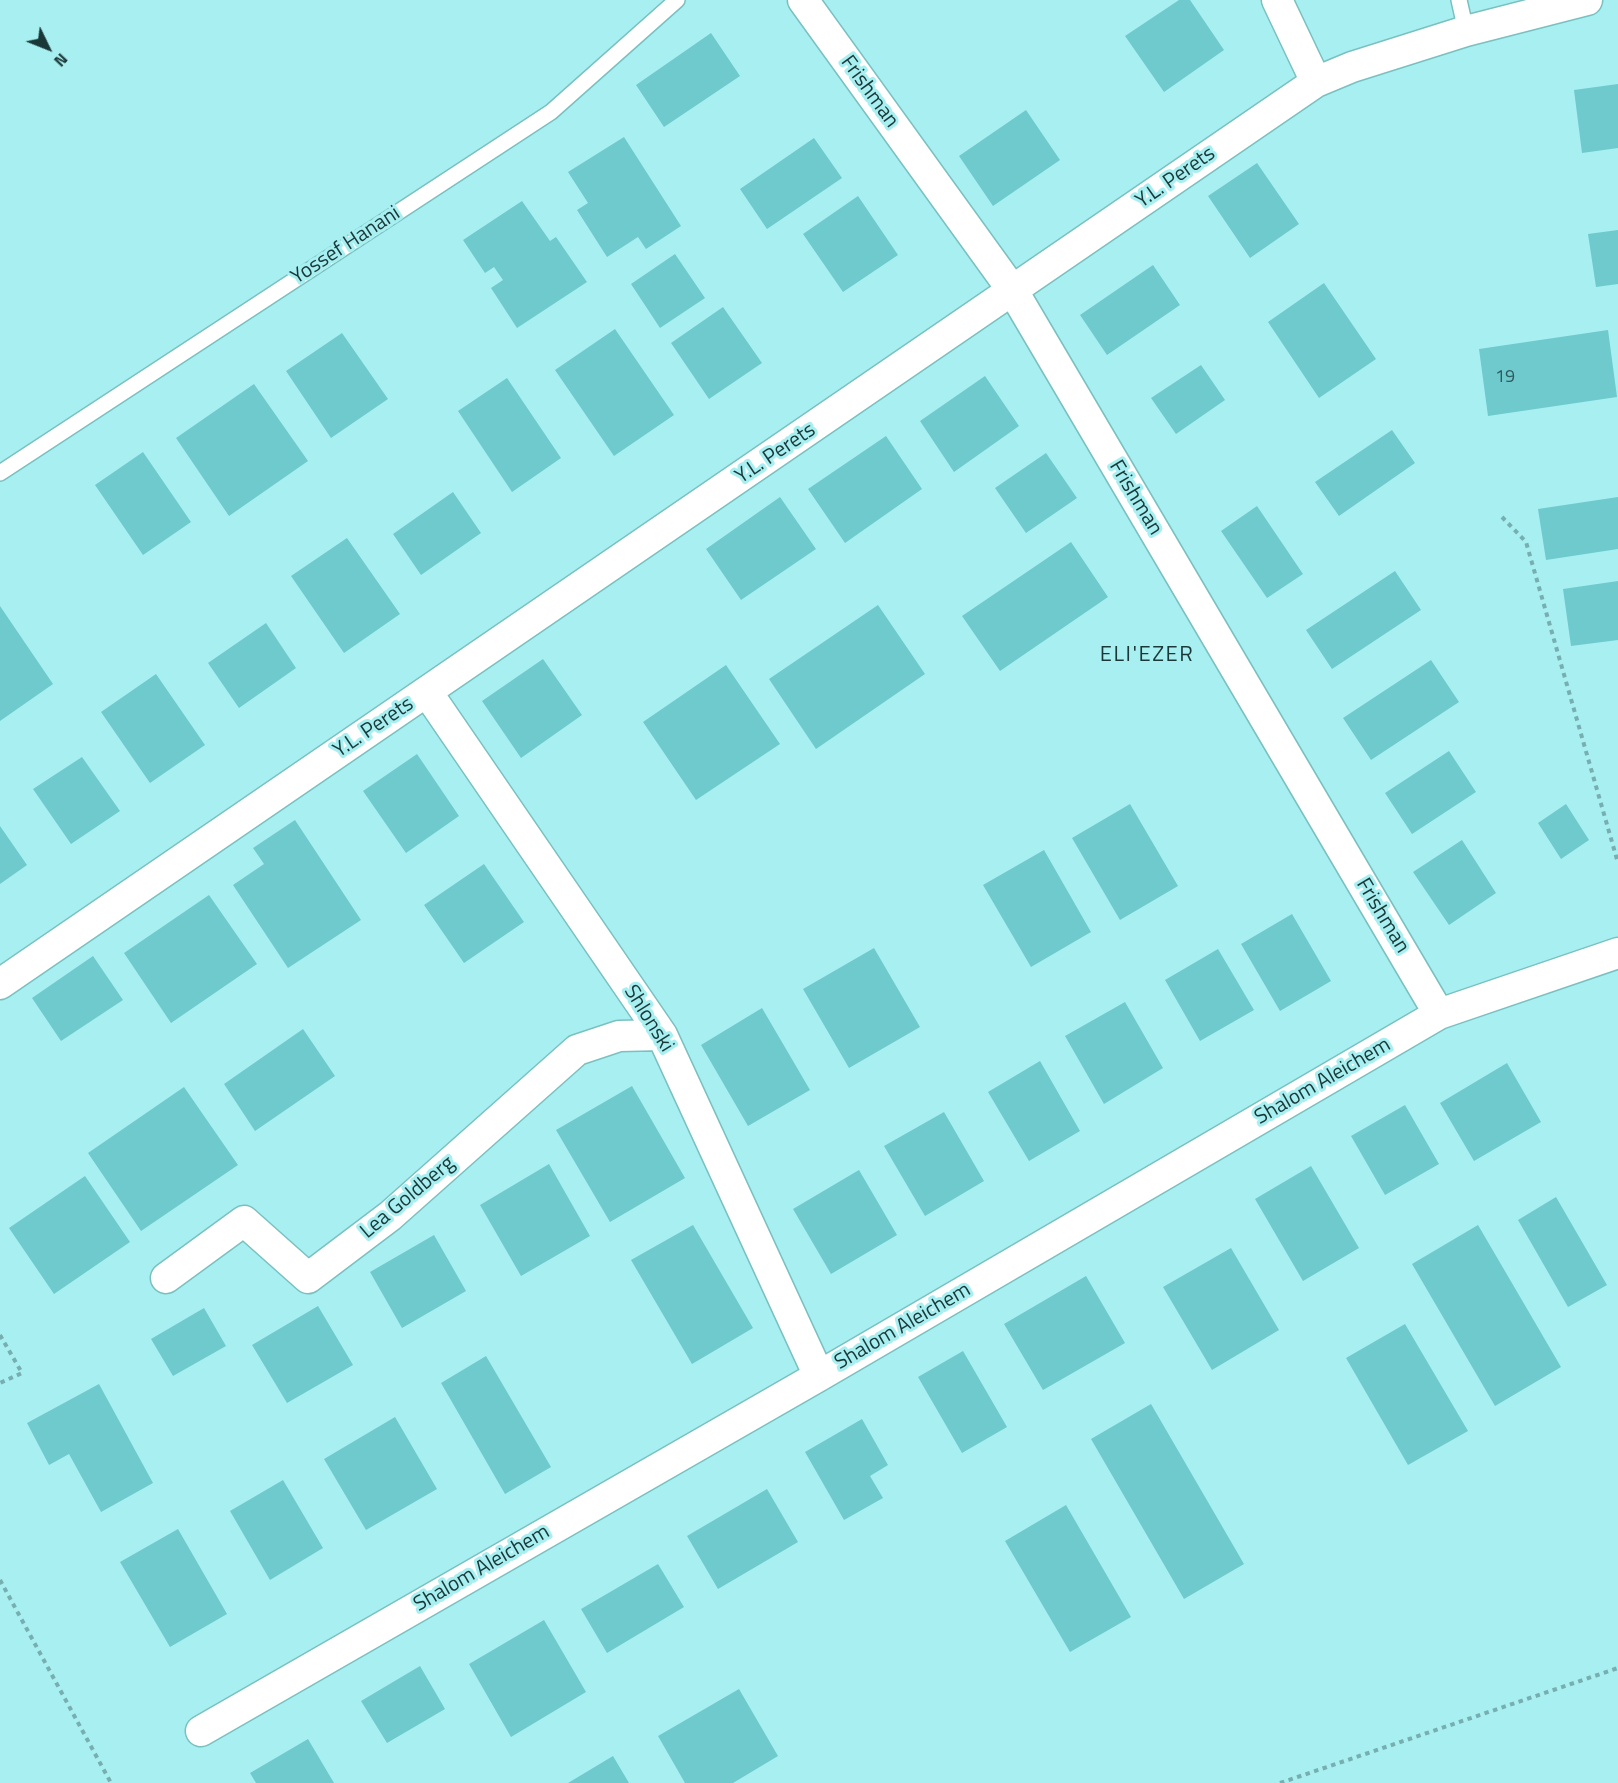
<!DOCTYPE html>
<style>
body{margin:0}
#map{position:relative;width:1618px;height:1783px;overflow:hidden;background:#a8eff1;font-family:"Titillium Web",sans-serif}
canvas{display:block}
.north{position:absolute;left:18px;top:18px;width:60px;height:60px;-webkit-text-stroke:4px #a8eff1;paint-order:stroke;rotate:133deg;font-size:16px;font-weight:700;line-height:24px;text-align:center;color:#1a3838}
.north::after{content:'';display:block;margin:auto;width:21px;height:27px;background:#1a3838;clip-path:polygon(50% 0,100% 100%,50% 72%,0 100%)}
</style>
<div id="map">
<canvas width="1618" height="1783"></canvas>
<div class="north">N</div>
</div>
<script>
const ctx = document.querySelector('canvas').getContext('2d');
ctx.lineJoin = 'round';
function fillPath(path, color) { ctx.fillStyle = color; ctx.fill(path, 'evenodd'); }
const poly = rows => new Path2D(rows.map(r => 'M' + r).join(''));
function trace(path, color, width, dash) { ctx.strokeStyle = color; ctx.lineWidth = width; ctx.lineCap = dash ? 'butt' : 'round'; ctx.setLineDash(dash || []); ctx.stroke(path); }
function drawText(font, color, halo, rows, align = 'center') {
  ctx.font = font + ' "Titillium Web",sans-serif'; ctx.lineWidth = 6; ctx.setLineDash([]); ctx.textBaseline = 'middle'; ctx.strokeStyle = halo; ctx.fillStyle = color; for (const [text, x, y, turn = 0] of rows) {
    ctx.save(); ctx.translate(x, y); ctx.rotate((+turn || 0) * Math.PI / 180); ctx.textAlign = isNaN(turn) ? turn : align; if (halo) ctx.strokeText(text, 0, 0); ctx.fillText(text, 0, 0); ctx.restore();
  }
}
const building = poly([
 [1179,0,1190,0,1224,50,1164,92,1125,36],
 [711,33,740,76,664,127,636,85],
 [1618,84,1618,148,1582,153,1574,90],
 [1026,110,1060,160,993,206,959,156],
 [624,137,681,226,646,249,638,237,607,257,577,210,588,203,568,172],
 [814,138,842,178,767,229,740,189],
 [1257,163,1299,224,1250,258,1208,196],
 [858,196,898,255,843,292,803,234],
 [522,201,550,241,556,237,587,282,517,328,491,288,503,280,494,267,485,273,463,240],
 [1618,230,1618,284,1596,287,1588,234],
 [675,254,705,298,660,328,631,284],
 [1153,265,1180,305,1107,355,1080,315],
 [1324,283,1376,359,1319,398,1268,322],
 [723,307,762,363,709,399,671,343],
 [615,329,674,415,614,456,555,370],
 [1608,330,1617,397,1488,416,1479,349],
 [342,333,388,399,331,438,286,371],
 [1201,365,1225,400,1176,434,1151,398],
 [985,376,1019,426,954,472,920,421],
 [507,378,561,458,512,492,458,411],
 [254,384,308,461,229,516,176,438],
 [1392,430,1415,463,1339,516,1315,482],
 [886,436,922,489,845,543,808,489],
 [143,452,191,522,143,555,95,485],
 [1046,453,1077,498,1026,533,995,488],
 [453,492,481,533,421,575,393,534],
 [780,497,816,549,741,600,706,549],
 [1618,497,1618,549,1546,560,1538,509],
 [1257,506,1303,574,1267,598,1221,531],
 [347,538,400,614,344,653,291,576],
 [1071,542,1108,597,1000,671,962,616],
 [1395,571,1421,610,1332,669,1306,630],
 [1618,581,1618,640,1571,646,1563,589],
 [878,605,925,674,816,749,769,679],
 [0,606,53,684,0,721],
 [266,623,296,668,239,708,208,663],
 [543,659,582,715,521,758,482,701],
 [1431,660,1459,702,1371,760,1343,718],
 [726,665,780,744,696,800,643,722],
 [156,674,205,745,150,783,101,712],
 [1449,751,1476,792,1412,834,1385,793],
 [417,754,459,816,406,853,363,791],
 [82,757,120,811,71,844,33,789],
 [1130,804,1178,886,1120,920,1072,838],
 [1566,804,1589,840,1561,859,1538,823],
 [295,820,361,920,288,968,233,885,264,864,253,848],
 [0,826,27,865,0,884],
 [1462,840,1496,893,1449,925,1413,872],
 [1044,850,1091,932,1031,967,983,885],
 [484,864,524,922,464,963,424,905],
 [209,895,257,964,171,1023,124,953],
 [1292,914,1331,981,1280,1011,1241,944],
 [874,948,920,1027,849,1068,803,989],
 [1218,949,1254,1010,1200,1041,1165,980],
 [93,956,123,1000,61,1041,32,998],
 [1125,1002,1163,1068,1104,1104,1065,1036],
 [762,1008,810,1090,748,1126,701,1045],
 [303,1029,335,1076,255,1131,224,1084],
 [1040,1061,1080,1131,1029,1161,988,1092],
 [1507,1063,1541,1122,1474,1161,1440,1103],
 [632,1086,685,1178,610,1222,556,1130],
 [184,1087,238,1165,141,1231,88,1153],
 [1405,1105,1439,1164,1385,1195,1351,1136],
 [944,1112,984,1181,925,1216,884,1146],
 [549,1164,590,1236,521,1276,480,1205],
 [1311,1166,1359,1248,1303,1281,1255,1199],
 [859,1170,897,1235,831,1274,793,1209],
 [85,1176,130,1242,54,1294,9,1228],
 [1556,1197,1607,1285,1568,1307,1518,1220],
 [693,1225,753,1328,692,1364,631,1260],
 [1478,1225,1561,1367,1495,1406,1412,1264],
 [434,1235,466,1291,402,1328,370,1272],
 [1231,1248,1279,1330,1212,1370,1163,1287],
 [1086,1276,1125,1343,1043,1390,1004,1324],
 [318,1306,353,1365,287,1403,252,1345],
 [204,1308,226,1346,173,1376,151,1339],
 [1405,1324,1468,1431,1408,1465,1346,1358],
 [963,1351,1007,1427,962,1453,918,1377],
 [486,1356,551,1467,505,1494,441,1383],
 [99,1384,153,1483,101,1512,69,1454,49,1465,27,1423],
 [1151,1404,1244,1564,1184,1599,1091,1439],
 [395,1417,437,1489,366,1530,324,1459],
 [862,1419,888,1465,870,1476,883,1498,844,1520,805,1452],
 [283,1480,323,1548,270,1580,230,1511],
 [767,1489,798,1542,718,1589,687,1536],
 [1066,1505,1131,1617,1070,1652,1005,1541],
 [178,1529,227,1614,170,1647,120,1562],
 [658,1564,684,1607,607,1653,581,1609],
 [544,1620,586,1692,511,1737,469,1664],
 [420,1666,445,1709,387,1743,361,1701],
 [739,1689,778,1756,733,1783,685,1783,658,1736],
 [308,1739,334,1783,256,1783,250,1773],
 [613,1756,629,1783,568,1783]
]);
const path = poly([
 [1502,517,1526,542,1618,863],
 [0,1335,22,1373,0,1383],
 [0,1580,111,1783],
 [1280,1783,1618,1668]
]);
const service = poly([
 [1459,0,1466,31],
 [0,473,551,112,677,0]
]);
const minor = poly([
 [803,0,1013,291,1439,1014],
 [1277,0,1316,82],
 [427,692,662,1035,819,1376],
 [0,984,1316,82,1352,67,1466,31,1587,0],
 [166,1278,244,1221,308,1278,390,1216,577,1050,619,1036,662,1035],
 [201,1731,819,1376,1439,1014,1618,953]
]);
const numberNames = [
 ["19",1505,378]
];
const streetNames = [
 ["Frishman",869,92,54],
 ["Y.L. Perets",1176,178,-35],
 ["Yossef Hanani",346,246,-33],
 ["Y.L. Perets",776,454,-34],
 ["Frishman",1135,498,59],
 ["Y.L. Perets",374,728,-34],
 ["Frishman",1382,916,59],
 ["Shlonski",648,1019,58],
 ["Shalom Aleichem",1323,1082,-30],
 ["Lea Goldberg",408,1198,-40],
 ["Shalom Aleichem",903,1327,-30],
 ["Shalom Aleichem",482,1569,-30]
];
const neighbourhoodNames = [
 ["ELI'EZER",1147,656]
];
fillPath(building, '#6ecacc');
trace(service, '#7ac0c1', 18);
trace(minor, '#7ac0c1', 33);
trace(path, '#77afb1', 4, [4.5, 4.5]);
trace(service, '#fff', 15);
trace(minor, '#fff', 30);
drawText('18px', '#2f5c5d', null, numberNames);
drawText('21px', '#1a3838', '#a8eff1', streetNames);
ctx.letterSpacing = '1.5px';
drawText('22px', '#1a3838', '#a8eff1', neighbourhoodNames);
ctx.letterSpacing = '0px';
</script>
